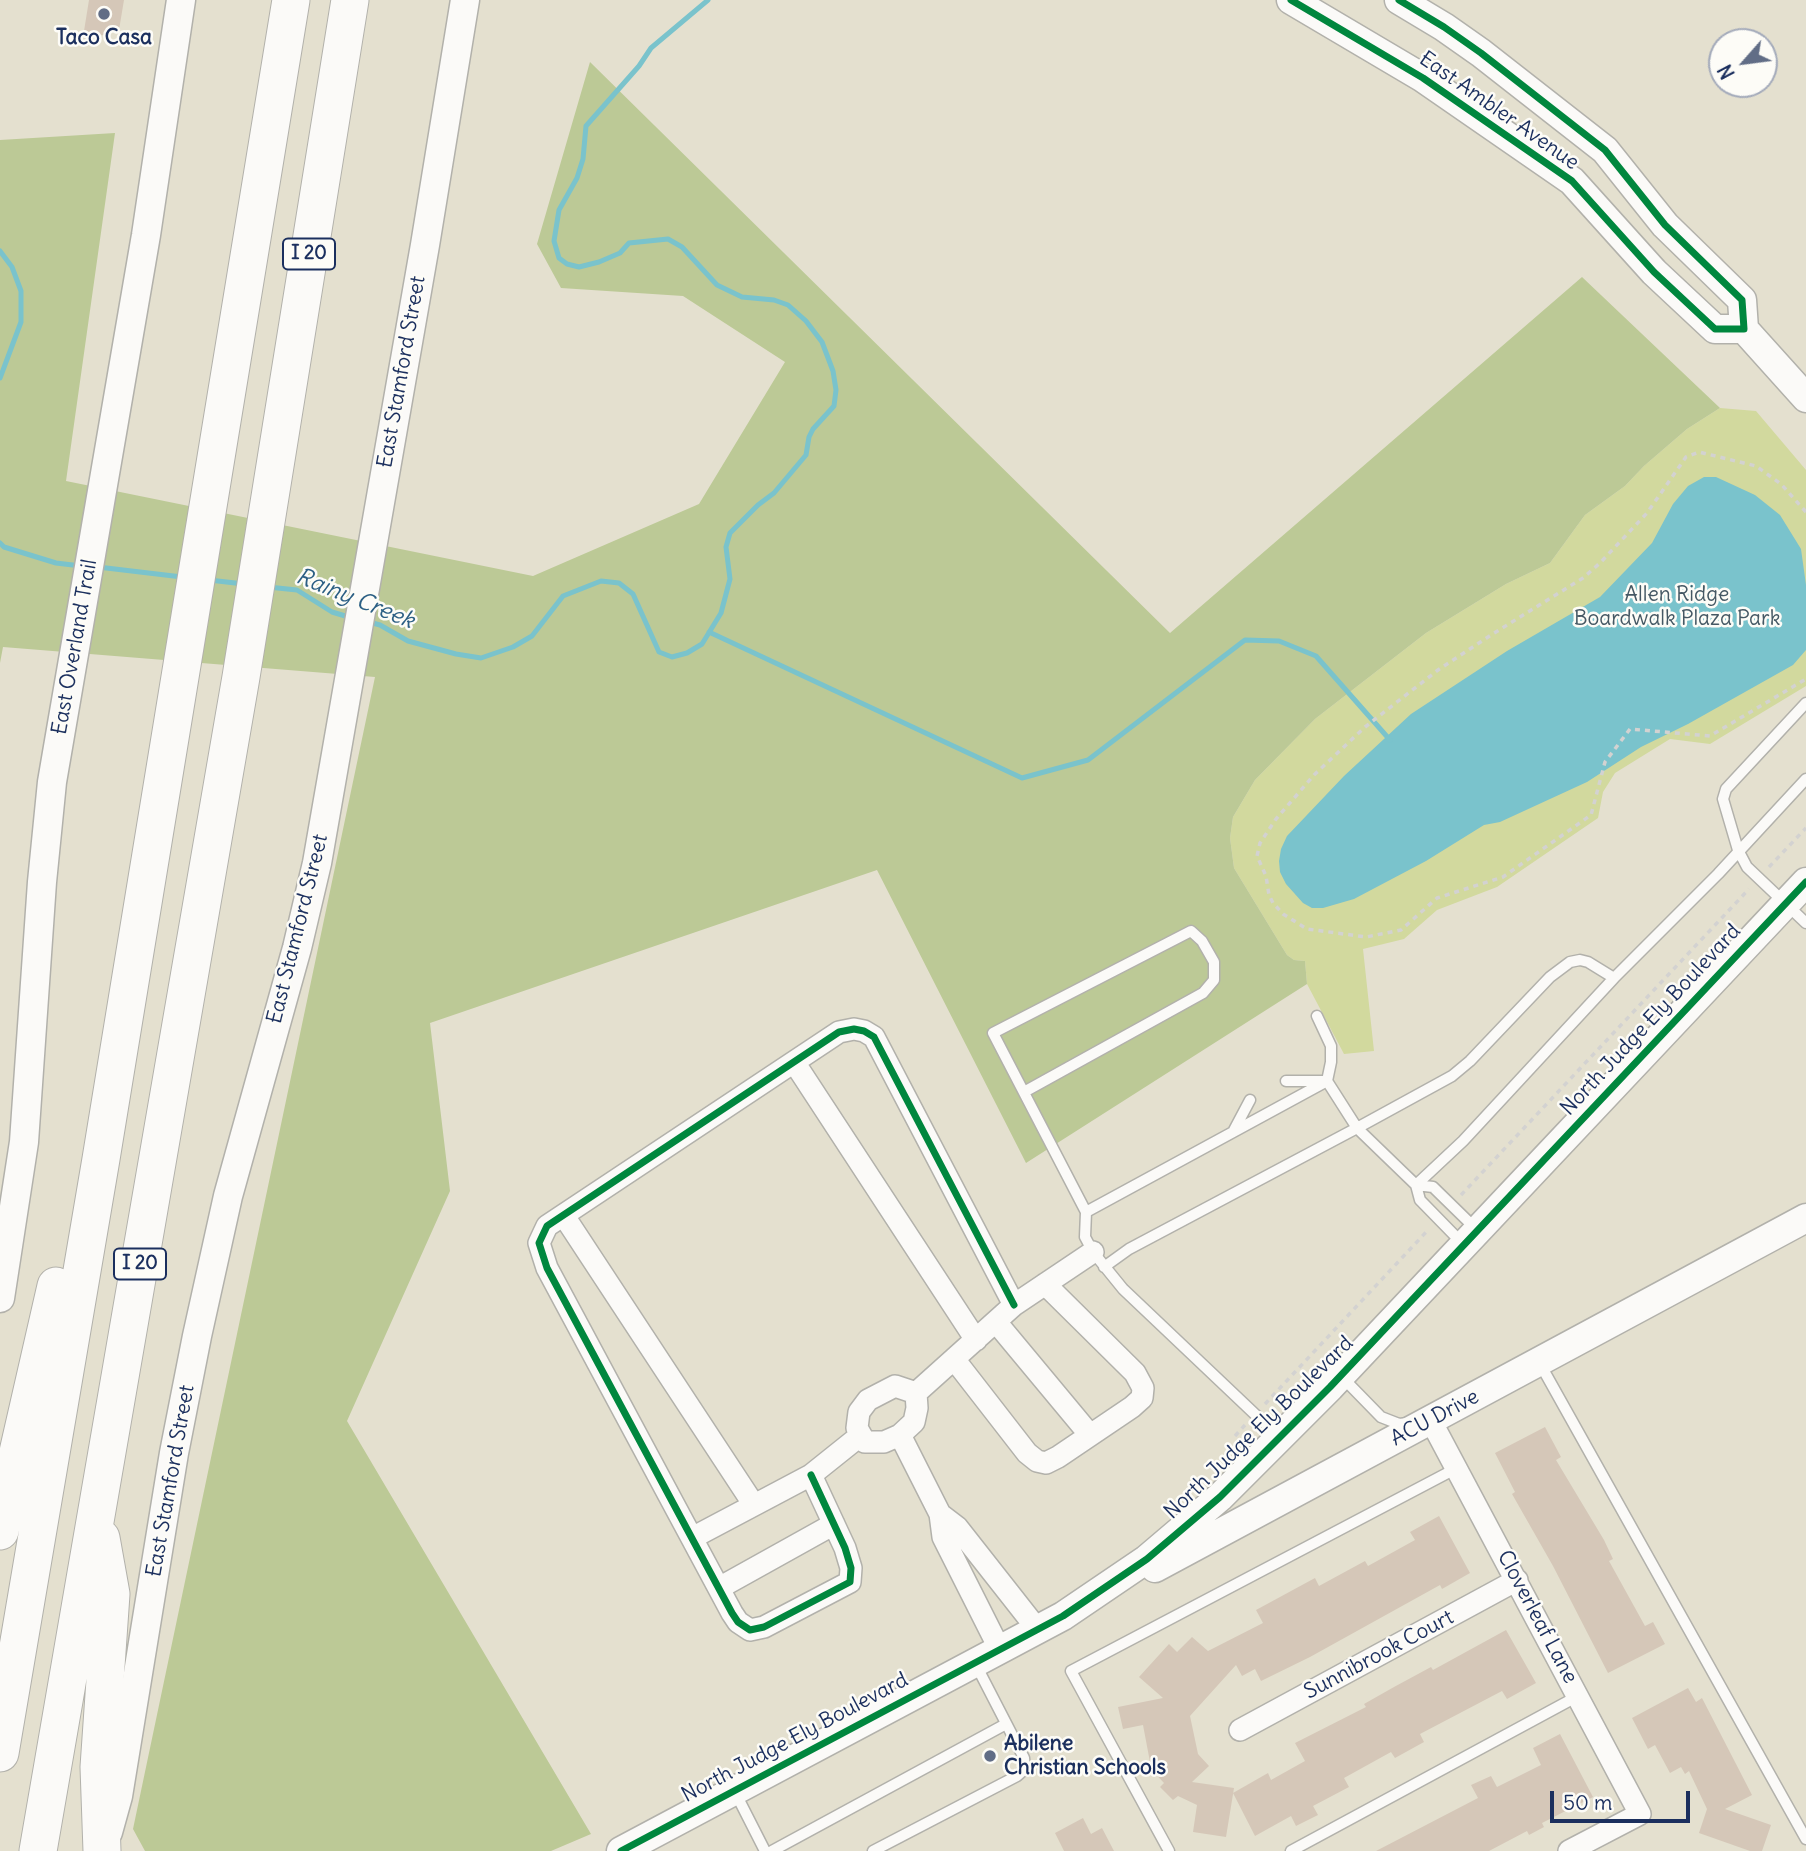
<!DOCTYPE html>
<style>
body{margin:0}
#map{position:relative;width:1806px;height:1851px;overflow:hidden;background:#e4e0cf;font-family:Delius,sans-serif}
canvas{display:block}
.north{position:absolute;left:1708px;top:28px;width:70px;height:70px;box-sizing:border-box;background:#fdfcf7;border:2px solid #a3aaba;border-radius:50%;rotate:242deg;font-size:19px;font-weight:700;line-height:28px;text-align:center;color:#1b2f5e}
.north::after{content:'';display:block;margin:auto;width:24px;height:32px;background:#616d86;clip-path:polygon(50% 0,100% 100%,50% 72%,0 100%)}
.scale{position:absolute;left:1550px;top:1791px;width:140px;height:32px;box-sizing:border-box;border:4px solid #1b2f5e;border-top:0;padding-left:9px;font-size:21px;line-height:24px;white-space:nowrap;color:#1b2f5e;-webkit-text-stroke:5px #fdfcf7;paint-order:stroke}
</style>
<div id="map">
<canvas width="1806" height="1851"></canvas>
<div class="north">N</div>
<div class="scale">50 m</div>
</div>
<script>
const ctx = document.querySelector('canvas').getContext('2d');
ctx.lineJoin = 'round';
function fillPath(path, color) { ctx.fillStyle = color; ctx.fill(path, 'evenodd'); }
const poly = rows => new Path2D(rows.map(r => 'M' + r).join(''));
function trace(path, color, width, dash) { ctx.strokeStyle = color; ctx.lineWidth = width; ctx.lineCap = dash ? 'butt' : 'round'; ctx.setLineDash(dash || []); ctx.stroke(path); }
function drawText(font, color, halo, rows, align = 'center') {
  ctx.font = font + ' Delius,sans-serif'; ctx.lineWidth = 5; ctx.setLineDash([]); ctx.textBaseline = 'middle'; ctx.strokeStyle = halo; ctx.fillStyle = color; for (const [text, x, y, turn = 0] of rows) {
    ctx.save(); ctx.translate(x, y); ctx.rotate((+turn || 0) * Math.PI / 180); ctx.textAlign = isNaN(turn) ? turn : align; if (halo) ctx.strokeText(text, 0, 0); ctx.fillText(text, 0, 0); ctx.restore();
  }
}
const green = poly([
 [1720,408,1756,411,1806,470,1806,686,1710,744,1670,739,1615,773,1603,792,1598,818,1497,887,1437,910,1404,939,1363,949,1374,1051,1344,1054,1307,984,1305,961,1294,960,1287,955,1234,868,1230,838,1233,817,1255,780,1315,719,1426,633,1506,584,1550,563,1585,515,1625,486,1644,466,1687,429]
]);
const forest = poly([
 [590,62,1170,633,1582,277,1720,408,1687,429,1644,466,1625,486,1585,515,1550,563,1506,584,1426,633,1315,719,1255,780,1233,817,1230,838,1234,868,1287,955,1294,960,1305,961,1307,984,1026,1163,877,870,430,1023,450,1191,347,1421,591,1834,551,1851,145,1851,133,1829,375,677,3,647,0,663,0,140,115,133,66,481,533,576,699,504,785,362,683,296,561,288,537,244]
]);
const water = poly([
 [1704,477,1716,477,1755,495,1780,515,1801,549,1806,585,1806,650,1793,665,1688,724,1641,747,1587,782,1500,822,1484,825,1426,861,1354,899,1323,908,1312,908,1303,903,1286,884,1280,872,1279,861,1281,849,1287,836,1344,776,1411,714,1507,651,1600,597,1652,543,1673,504,1688,486]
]);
const stream = poly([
 [0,251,12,267,21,291,21,322,0,378],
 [0,543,4,547,56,563,81,566],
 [98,567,182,577],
 [209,580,244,584],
 [268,587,297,590,332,612,352,618],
 [369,622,380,625,408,641,456,654,481,658,513,647,532,636,563,596,601,581,619,583,633,594,659,652,672,657,687,653,702,644,721,613,730,579,726,547,730,533,758,505,774,493,806,455,809,437,813,429,834,406,836,390,833,371,822,342,806,321,788,305,774,300,742,297,717,285,682,247,668,239,629,243,620,253,599,262,579,267,567,264,559,258,554,241,559,210,577,178,583,159,586,126,639,66,651,48,708,0],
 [709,632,1022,778,1088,760,1245,640,1279,641,1316,656,1390,740]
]);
const building = poly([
 [89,0,124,0,119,30,107,28,106,36,84,31],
 [1545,1427,1561,1457,1556,1460,1604,1540,1613,1559,1609,1561,1645,1626,1653,1622,1665,1644,1608,1673,1553,1566,1512,1494,1515,1492,1495,1453],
 [1439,1516,1470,1573,1442,1589,1440,1585,1310,1657,1261,1681,1255,1669,1242,1676,1236,1665,1190,1716,1198,1754,1209,1766,1192,1782,1234,1788,1226,1837,1193,1832,1197,1805,1178,1796,1173,1800,1160,1787,1164,1783,1147,1765,1150,1762,1143,1725,1123,1729,1118,1707,1163,1698,1139,1677,1169,1644,1177,1652,1192,1637,1208,1651,1263,1623,1256,1610,1315,1578,1319,1586,1365,1561,1368,1566,1415,1540,1410,1532],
 [1506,1630,1536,1683,1507,1699,1502,1691,1420,1734,1424,1742,1395,1758,1391,1752,1344,1778,1349,1787,1313,1806,1318,1815,1296,1826,1291,1816,1255,1836,1233,1793,1268,1773,1271,1780,1305,1761,1295,1743,1366,1707,1364,1704,1394,1687,1431,1667,1433,1670],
 [1688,1688,1696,1702,1702,1698,1752,1795,1725,1809,1771,1825,1762,1851,1750,1851,1699,1833,1707,1809,1689,1771,1685,1774,1681,1767,1670,1773,1655,1745,1648,1749,1632,1718],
 [1560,1734,1593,1797,1542,1823,1544,1827,1529,1835,1527,1831,1489,1851,1376,1851,1478,1798,1471,1785,1491,1776,1497,1787,1541,1765,1533,1748],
 [1083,1818,1091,1834,1102,1828,1114,1851,1064,1851,1055,1833]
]);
const path = poly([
 [1806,512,1781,484,1756,466,1699,452,1686,457,1647,513,1600,563,1583,578,1491,635,1438,670,1365,727,1314,775,1276,819,1260,843,1257,856,1266,876,1269,895,1273,903,1283,914,1307,929,1366,937,1401,930,1437,898,1503,877,1591,815,1605,762,1630,729,1710,736,1806,679],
 [1769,867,1806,828],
 [1461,1195,1749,889],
 [1265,1404,1429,1229],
 [1235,1436,1245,1425]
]);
const lane = poly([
 [1806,703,1726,789,1723,799,1738,850,1747,867,1806,923],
 [1286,1081,1327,1081,1331,1062,1331,1046,1317,1016],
 [1024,1092,1203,993,1214,980,1214,962,1202,941,1191,931,993,1033,1086,1212,1085,1237,1093,1252,1123,1289,1279,1437],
 [1233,1132,1250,1100],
 [1416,1185,1463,1141,1614,978],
 [1416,1185,1433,1187,1477,1230],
 [1086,1212,1327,1081,1357,1128,1452,1076,1470,1061,1550,977,1570,962,1580,960,1588,962,1614,978,1718,874,1806,779],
 [1104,1267,1129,1249,1357,1128,1416,1185,1420,1200,1463,1244],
 [1539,1362,1806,1839],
 [1341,1376,1381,1417,1399,1424,1408,1423],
 [735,1792,765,1851],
 [772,1851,1006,1724],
 [873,1851,1017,1776,1025,1769,1024,1758,975,1663],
 [1169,1851,1071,1671,1457,1468],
 [1291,1851,1578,1696]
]);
const street = poly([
 [794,1062,976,1340],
 [564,1216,754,1505],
 [996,1322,1090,1435],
 [954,1359,1027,1453,1037,1461,1046,1463,1058,1457,1132,1407,1142,1398,1143,1388,1135,1373,1045,1284],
 [916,1393,917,1408,914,1422,900,1435,884,1442,865,1442,857,1428,859,1412,868,1400,895,1386,916,1393,1014,1305,1093,1252],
 [1431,1421,1640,1814,1569,1851],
 [900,1435,940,1514],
 [811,1475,845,1548,851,1568,850,1582,764,1627,750,1630,738,1622,732,1613,547,1268,539,1243,547,1226,839,1032,854,1029,864,1031,874,1037,1014,1305],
 [692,1538,811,1475,861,1435],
 [719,1588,834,1524],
 [1000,1650,943,1537,940,1514,957,1527,1038,1630],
 [1240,1730,1517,1580]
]);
const secondary = poly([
 [1291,0,1423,78,1572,181,1654,272,1715,329,1744,329],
 [1399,0,1444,27,1481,53,1605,150,1665,225,1742,300,1744,329,1806,398],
 [0,1298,24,1142,42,882,52,782,146,235,181,0],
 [1155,1568,1806,1218],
 [108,1832,118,1796,174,1453,197,1336,228,1196,297,948,317,863,425,245,465,0],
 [621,1851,1063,1616,1147,1559,1220,1497,1330,1387,1806,882]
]);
const highway = poly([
 [0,1531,56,1286],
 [101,1538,111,1594,99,1767,102,1851],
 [0,1753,101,1159,291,0],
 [38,1851,241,677,350,0]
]);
const cycleway = poly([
 [1291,0,1423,78,1572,181,1654,272,1715,329,1744,329,1742,300,1665,225,1605,150,1481,53,1444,27,1399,0],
 [811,1475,845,1548,851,1568,850,1582,764,1627,750,1630,738,1622,732,1613,547,1268,539,1243,547,1226,839,1032,854,1029,864,1031,874,1037,1014,1305],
 [621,1851,1063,1616,1147,1559,1220,1497,1330,1387,1806,882]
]);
const markers = [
 [104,14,7,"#616d86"],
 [990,1756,7,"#616d86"]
];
const shields = [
 [309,254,52],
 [140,1264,52]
];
const shieldNames = [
 ["I 20",309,254],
 ["I 20",140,1264]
];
const poiNames = [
 ["Taco Casa",104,38],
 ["Abilene",1004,1744,"left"],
 ["Christian Schools",1004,1768,"left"]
];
const streetNames = [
 ["East Ambler Avenue",1499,111,35],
 ["East Stamford Street",402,372,-80],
 ["East Overland Trail",75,647,-80],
 ["East Stamford Street",298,929,-76],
 ["North Judge Ely Boulevard",1651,1020,-47],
 ["ACU Drive",1435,1418,-28],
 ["North Judge Ely Boulevard",1259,1428,-44],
 ["East Stamford Street",171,1481,-80],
 ["Cloverleaf Lane",1537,1617,62],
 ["Sunnibrook Court",1379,1655,-28],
 ["North Judge Ely Boulevard",795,1738,-28]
];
const parkNames = [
 ["Allen Ridge",1677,595],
 ["Boardwalk Plaza Park",1677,619]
];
const waterNames = [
 ["Rainy Creek",355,599,22]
];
fillPath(green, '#d2d99e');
fillPath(forest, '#bcc996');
fillPath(water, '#7ac3cc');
trace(stream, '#7ac3cc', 5);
fillPath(building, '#d5c7b8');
trace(lane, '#b2b1ab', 13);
trace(street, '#b2b1ab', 24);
trace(secondary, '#b2b1ab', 31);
trace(highway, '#b2b1ab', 39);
trace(path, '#d3d2d1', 3.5, [5, 5]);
trace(lane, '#fbfaf8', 10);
trace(street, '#fbfaf8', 21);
trace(secondary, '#fbfaf8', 28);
trace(highway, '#fbfaf8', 37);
trace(cycleway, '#00873e', 7);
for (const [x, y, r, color] of markers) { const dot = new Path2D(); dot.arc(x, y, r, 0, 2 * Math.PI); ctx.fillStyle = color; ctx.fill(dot); trace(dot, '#fdfcf7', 2.5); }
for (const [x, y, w] of shields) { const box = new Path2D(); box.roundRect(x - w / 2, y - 15.5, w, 31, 5); ctx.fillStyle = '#fdfcf7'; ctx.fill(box); trace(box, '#1b2f5e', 2); }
drawText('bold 19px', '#1b2f5e', null, shieldNames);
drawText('bold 21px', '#1b2f5e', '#fdfcf7', poiNames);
drawText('21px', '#1b2f5e', '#fdfcf7', streetNames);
drawText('21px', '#455864', '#fdfcf7', parkNames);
drawText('italic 23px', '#2c5f84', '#fdfcf7', waterNames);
</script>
